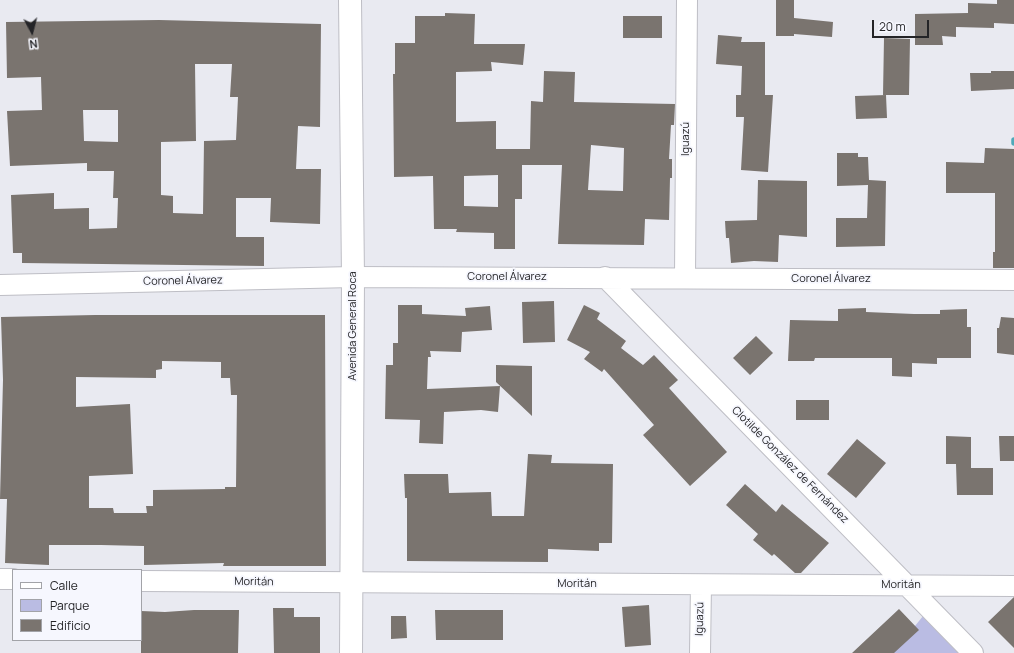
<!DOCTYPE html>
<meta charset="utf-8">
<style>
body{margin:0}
#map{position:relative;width:1014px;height:653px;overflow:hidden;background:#e9eaf1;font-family:Manrope,sans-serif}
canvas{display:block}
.legend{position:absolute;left:12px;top:569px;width:130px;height:72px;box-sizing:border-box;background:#f6f7fe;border:1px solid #a2a3a8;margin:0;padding:5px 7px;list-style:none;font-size:12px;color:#242427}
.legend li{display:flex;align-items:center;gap:8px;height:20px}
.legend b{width:20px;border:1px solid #a2a3a8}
.north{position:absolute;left:12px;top:12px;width:40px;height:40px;-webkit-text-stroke:3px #f6f7fe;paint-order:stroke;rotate:173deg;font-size:11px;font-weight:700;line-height:16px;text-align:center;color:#242427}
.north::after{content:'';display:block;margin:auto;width:14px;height:18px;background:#242427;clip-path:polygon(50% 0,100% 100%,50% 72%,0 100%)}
.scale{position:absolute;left:872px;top:20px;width:57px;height:18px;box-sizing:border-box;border:2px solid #242427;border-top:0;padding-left:5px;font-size:12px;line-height:14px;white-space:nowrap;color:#242427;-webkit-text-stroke:3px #f6f7fe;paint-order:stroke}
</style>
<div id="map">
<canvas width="1014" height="653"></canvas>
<ul class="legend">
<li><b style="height:5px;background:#fff"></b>Calle</li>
<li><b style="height:11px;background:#babce3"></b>Parque</li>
<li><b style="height:11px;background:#7a746f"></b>Edificio</li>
</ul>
<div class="north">N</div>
<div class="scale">20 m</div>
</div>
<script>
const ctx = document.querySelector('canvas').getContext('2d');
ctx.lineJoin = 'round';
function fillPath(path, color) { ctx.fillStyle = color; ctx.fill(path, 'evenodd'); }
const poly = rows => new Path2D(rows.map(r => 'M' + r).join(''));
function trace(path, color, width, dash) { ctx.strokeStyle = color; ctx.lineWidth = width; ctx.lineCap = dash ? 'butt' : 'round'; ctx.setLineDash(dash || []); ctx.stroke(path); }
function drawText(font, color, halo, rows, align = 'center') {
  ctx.font = font + ' Manrope,sans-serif'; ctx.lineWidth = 3.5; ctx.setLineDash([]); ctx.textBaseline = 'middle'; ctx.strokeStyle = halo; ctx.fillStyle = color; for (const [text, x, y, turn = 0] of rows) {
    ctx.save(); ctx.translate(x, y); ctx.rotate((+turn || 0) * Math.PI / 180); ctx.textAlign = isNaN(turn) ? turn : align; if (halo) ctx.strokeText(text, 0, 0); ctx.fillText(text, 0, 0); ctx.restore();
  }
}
const green = poly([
 [932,605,981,653,893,653]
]);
const stream = poly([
 [1014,140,1014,143]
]);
const building = poly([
 [776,0,794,0,794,18,833,22,832,37,794,34,794,36,776,36],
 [997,0,1014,0,1014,24,994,23,994,28,956,27,956,37,942,36,943,45,915,45,915,14,968,13,968,3,997,4],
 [445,13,475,14,474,44,525,44,523,65,491,62,492,71,456,72,456,122,496,121,496,149,530,149,531,101,543,102,544,71,575,72,574,102,675,104,674,125,671,125,669,159,672,159,672,178,670,178,669,220,645,219,644,245,558,244,562,165,522,165,522,199,515,199,515,249,494,249,494,233,456,232,457,229,434,229,433,176,394,177,393,74,395,74,395,43,415,43,415,16,445,16],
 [591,145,624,148,623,191,588,190],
 [498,175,498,207,464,206,464,176],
 [623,16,662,16,662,38,623,38],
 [159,20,321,24,320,127,298,126,296,169,321,169,320,224,270,222,271,198,236,198,236,237,264,237,264,266,22,263,22,253,13,253,11,195,54,193,54,209,89,208,89,229,117,228,118,198,113,198,114,171,87,171,87,163,10,166,7,111,42,110,41,77,7,78,6,22],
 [195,64,232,64,230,97,238,97,236,140,204,141,203,214,173,213,173,196,161,195,161,142,196,141],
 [83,110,118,110,118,142,84,141],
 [718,35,742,37,741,42,765,42,765,95,773,95,768,172,741,170,744,117,736,117,736,95,741,95,742,66,716,64],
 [884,38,910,39,909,95,883,95],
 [991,71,1014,71,1014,89,971,91,970,73,991,73],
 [886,95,887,118,856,119,855,96],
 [985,148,1014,149,1014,268,993,268,993,252,995,252,995,193,946,193,946,162,984,163],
 [837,153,858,153,858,157,868,157,869,180,886,181,885,246,836,247,836,218,867,218,868,185,837,186],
 [758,180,807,181,807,237,779,235,778,262,754,261,731,263,729,238,726,238,725,221,757,220],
 [554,301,555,342,523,343,522,302],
 [398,305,422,305,422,314,466,316,465,308,490,306,492,330,462,332,461,352,430,351,431,357,428,357,427,389,500,386,498,412,481,410,444,412,443,444,419,443,420,420,385,419,386,365,393,365,393,343,398,343],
 [584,305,600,313,597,319,626,341,621,348,643,365,654,355,678,380,669,388,727,452,690,486,643,435,654,425,604,369,602,372,584,359,590,352,567,340],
 [866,308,866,312,914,314,940,314,940,310,967,309,967,327,971,327,971,358,937,358,937,364,912,363,912,377,892,376,892,358,815,358,814,361,788,361,790,320,838,321,838,309],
 [95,315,325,315,326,566,223,566,224,563,144,565,144,546,101,545,49,545,49,565,5,563,7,499,0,499,3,380,1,317],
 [162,361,221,362,221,378,230,378,231,395,237,395,236,487,225,487,225,489,153,490,153,506,146,506,147,513,114,513,113,508,89,508,89,476,133,474,130,404,76,407,76,377,156,378,156,370,162,369],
 [1001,317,1014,318,1014,355,997,353,997,328,999,328],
 [756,336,773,353,750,375,733,358],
 [496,365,532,366,532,416,496,382],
 [796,400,829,400,829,420,796,420],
 [946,436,971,437,971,468,993,468,993,495,957,495,956,464,946,464],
 [999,436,1014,436,1014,461,1000,461],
 [857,439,886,463,856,498,827,474],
 [528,454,552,455,551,463,613,464,612,543,599,543,599,551,548,549,548,562,407,561,407,498,405,498,404,474,448,474,449,493,491,492,492,516,524,516],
 [745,484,776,512,782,504,829,543,801,573,795,573,774,554,772,556,753,540,758,534,726,505],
 [1014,597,1014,648,988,622],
 [649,605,651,645,625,647,622,607],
 [273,608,294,608,294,617,320,617,320,653,274,653],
 [899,609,919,630,894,653,852,653],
 [194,610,239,610,238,653,141,653,141,611,165,612],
 [435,610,503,610,503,640,436,640],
 [391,616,406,616,407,638,391,639]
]);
const minor = poly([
 [605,277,973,653],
 [685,277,687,0],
 [0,285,353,277,1014,280],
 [0,579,13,579],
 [141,581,1014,586],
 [700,653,701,585]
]);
const secondary = poly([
 [350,0,353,277,351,653]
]);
const streetNames = [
 ["Iguazú",686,139,-90],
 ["Coronel Álvarez",507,277],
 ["Coronel Álvarez",831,279],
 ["Coronel Álvarez",183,281,-1],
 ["Avenida General Roca",353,326,-90],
 ["Clotilde González de Fernández",790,465,45],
 ["Moritán",254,582,1],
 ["Moritán",577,584],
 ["Moritán",901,585],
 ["Iguazú",700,619,-89]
];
fillPath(green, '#babce3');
trace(stream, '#4fa9b9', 5.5);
fillPath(building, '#7a746f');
trace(minor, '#bebec5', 22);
trace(secondary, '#bebec5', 24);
trace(minor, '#fff', 20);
trace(secondary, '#fff', 22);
drawText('11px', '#242427', '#f6f7fe', streetNames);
</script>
